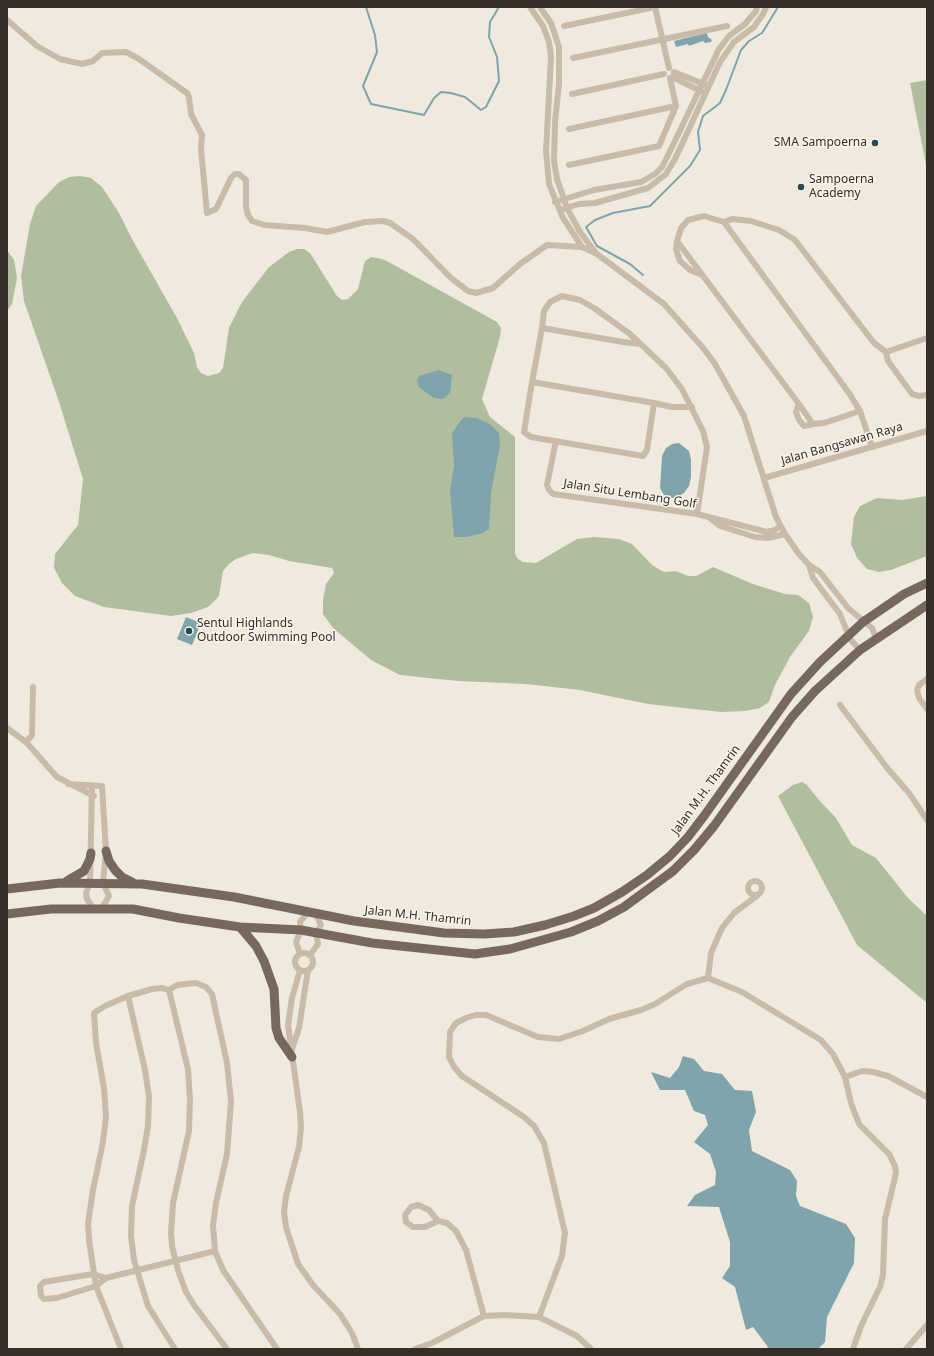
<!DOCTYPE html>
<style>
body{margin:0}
#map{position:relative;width:934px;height:1356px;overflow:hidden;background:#f0eade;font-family:"Noto Sans",sans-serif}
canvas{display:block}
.frame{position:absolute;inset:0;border:8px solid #362f29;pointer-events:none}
</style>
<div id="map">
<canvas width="934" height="1356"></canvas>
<div class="frame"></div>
</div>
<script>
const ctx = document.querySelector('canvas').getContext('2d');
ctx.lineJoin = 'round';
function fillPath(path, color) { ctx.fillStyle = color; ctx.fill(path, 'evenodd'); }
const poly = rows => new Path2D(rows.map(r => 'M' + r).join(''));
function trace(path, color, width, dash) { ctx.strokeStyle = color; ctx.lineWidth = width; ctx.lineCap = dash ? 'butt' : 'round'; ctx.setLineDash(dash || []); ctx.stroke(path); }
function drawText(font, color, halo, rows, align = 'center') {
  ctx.font = font + ' "Noto Sans",sans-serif'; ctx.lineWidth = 3; ctx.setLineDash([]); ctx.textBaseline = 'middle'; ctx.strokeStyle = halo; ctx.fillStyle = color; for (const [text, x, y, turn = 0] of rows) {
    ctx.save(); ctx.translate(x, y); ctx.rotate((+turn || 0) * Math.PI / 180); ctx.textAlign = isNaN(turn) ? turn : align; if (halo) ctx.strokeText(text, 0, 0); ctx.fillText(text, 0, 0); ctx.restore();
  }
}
const green = poly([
 [927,80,927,170,910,83],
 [80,176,91,178,102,187,119,213,132,239,177,318,194,353,197,367,201,373,208,376,219,373,223,368,229,328,242,302,269,267,289,252,297,249,304,249,310,253,337,296,342,300,348,299,358,289,365,261,371,257,377,258,385,260,497,322,501,328,500,337,482,399,490,417,515,437,515,553,517,558,523,562,536,563,577,539,594,537,619,539,632,544,652,565,664,572,676,571,688,576,696,576,713,567,753,584,785,594,798,595,809,603,813,617,809,631,790,657,775,685,769,702,760,708,745,711,721,712,648,704,580,690,526,684,458,681,400,675,371,660,333,628,323,614,323,600,326,584,334,573,332,568,289,561,269,555,253,553,236,559,229,564,223,571,219,596,208,607,191,613,171,616,104,607,75,596,62,583,54,568,55,554,78,525,83,479,59,402,24,301,21,276,30,224,36,206,59,182,69,177],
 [7,250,14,260,17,278,12,304,7,311],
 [927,496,927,556,891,570,879,572,867,569,857,558,851,544,854,517,860,506,877,498,902,500],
 [802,782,807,785,819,800,836,818,852,845,876,858,908,898,927,916,927,1003,857,945,778,796,793,785]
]);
const water = poly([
 [707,33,708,37,712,40,711,42,705,43,703,41,689,46,688,44,676,47,674,41],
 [439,370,452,375,450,393,443,399,434,398,424,391,419,387,417,381,419,376],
 [464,417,476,418,490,424,499,433,500,446,491,492,489,529,483,533,467,537,454,537,450,491,454,466,452,434,458,424],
 [679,443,689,451,691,460,691,477,689,486,684,493,676,498,669,498,664,495,660,488,662,456,666,448,672,444],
 [186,617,201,623,192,645,177,639],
 [683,1056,694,1059,704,1071,722,1074,735,1090,752,1091,756,1112,749,1130,752,1151,790,1170,797,1181,796,1196,800,1206,846,1224,855,1238,854,1263,827,1317,825,1342,818,1349,766,1349,768,1347,753,1327,746,1330,735,1287,722,1278,730,1266,730,1242,719,1207,687,1206,695,1195,715,1185,716,1172,710,1154,694,1142,708,1125,705,1115,694,1111,685,1090,660,1090,651,1072,670,1078,679,1067]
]);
const stream = poly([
 [366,7,375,35,377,52,363,86,371,104,424,115,434,98,441,92,451,93,465,97,481,110,486,107,499,81,497,57,489,37,490,22,499,7],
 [643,275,630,264,597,246,586,227,595,220,613,213,650,206,690,166,700,150,698,132,703,116,720,103,726,90,741,50,749,41,762,33,778,7]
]);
const street = poly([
 [530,7,543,26,549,42,551,57,546,151,549,184,563,218,582,247],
 [540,7,551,23,559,47,559,84,555,122,554,161,557,179,567,208,580,232,596,253],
 [655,7,669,68],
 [7,20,37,46,60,59,82,64,93,61,102,53,126,52,139,59,187,93,189,97,191,114,202,135,201,149,207,213,216,209,231,178,235,174,239,174,246,180,246,206,248,215,252,221,264,225,305,228,327,232,365,222,383,221,390,223,413,239,451,278,468,291,476,293,493,288,520,264,547,245,582,247,597,254,664,304,704,349,715,364,744,416,776,517,785,534,799,554,809,565,820,572,848,608,872,628,876,638],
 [564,26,655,7],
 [573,58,727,26],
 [674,72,706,85],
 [672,77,703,92],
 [572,94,664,74],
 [569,129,676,106],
 [569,165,659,146,676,106,670,78],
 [555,202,594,190,641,182,655,174,662,167,672,147,719,49,729,36,745,24,756,11,757,7],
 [560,210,579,204,595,203,648,188,666,174,675,159,720,62,734,42,754,27,763,14,766,7],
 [724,222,732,219,751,221,779,230,795,240,874,343,886,352],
 [677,241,676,249,680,261,690,270,702,275],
 [927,338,886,352,888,361,912,394,919,396,927,395],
 [640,344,623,342,542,328,544,311,550,302,562,296,580,300,594,308,630,334,666,368,682,389,703,431,707,447,697,514],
 [532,382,542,328],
 [654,403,647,450,643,456,531,437,524,432,532,382,654,403,672,407,692,407],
 [799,404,796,412,799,420,804,426,813,424,810,420,799,404,772,368,677,241,681,228,688,220,704,216,724,222,849,393,860,411,872,446],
 [813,424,824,423,860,411],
 [556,441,547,485,549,490,553,494,697,514,767,532,775,530,780,526],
 [764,478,927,431],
 [711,519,720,526,755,537,768,538,785,534],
 [809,565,813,578,840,614,850,639,860,650],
 [927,679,919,685,917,690,919,698,927,709],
 [840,705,888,769,909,793,927,820],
 [7,728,26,742,57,777,94,796],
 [26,742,32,735,33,687],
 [68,784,102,786,106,851,103,883,109,896,102,908],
 [92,786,90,883,86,893,87,899,93,908],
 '748 888a7 7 0 1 1 14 0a7 7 0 1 1-14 0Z',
 '295 962a9 9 0 1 1 18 0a9 9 0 1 1-18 0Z',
 [300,954,296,942,301,930,300,922,308,912],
 [310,955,318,944,316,933,321,925,315,913],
 [300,970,292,998,288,1025,300,1112,301,1128,299,1147,286,1196,284,1212,286,1227,298,1264,313,1285,340,1314,352,1333,358,1349],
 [708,978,711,953,722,928,734,913,758,895],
 [169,990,188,1069,190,1100,189,1131,173,1203,171,1233,172,1246,178,1270,186,1292,194,1305,227,1349],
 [128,996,145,1070,149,1097,148,1126,144,1150,132,1206,131,1236,134,1260,148,1306,175,1349],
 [292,1049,299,1028,308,970],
 [845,1077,862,1071,873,1072,888,1076,927,1097],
 [438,1221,429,1210,418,1205,411,1207,405,1215,406,1222,413,1227,425,1227,438,1221,447,1223,456,1231,466,1250,484,1316],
 [93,1274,106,1278,96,1286,57,1298,44,1299,41,1296,40,1286,44,1282,93,1274],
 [106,1278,215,1251],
 [539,1317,562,1256,565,1233,544,1143,534,1126,524,1117,462,1076,454,1067,449,1057,450,1032,456,1023,466,1018,476,1015,486,1015,538,1037,559,1039,583,1031,609,1019,641,1010,655,1004,687,984,708,978,742,992,821,1040,833,1054,845,1077,851,1103,859,1124,889,1154,895,1166,896,1173,885,1219,883,1275,880,1287,861,1326,853,1349],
 [121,1349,96,1286,89,1240,88,1224,93,1190,103,1142,106,1117,104,1088,96,1043,94,1013,105,1006,128,996,152,989,162,988,169,990,177,985,196,983,206,987,212,994,227,1063,231,1101,227,1154,216,1203,213,1225,215,1251,223,1270,277,1349],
 [415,1349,432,1343,484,1316,504,1315,539,1317,577,1336,591,1349],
 [906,1349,927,1325]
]);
const primary = poly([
 [106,851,109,861,115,870,122,877,132,882],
 [67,881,84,871,90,859,91,853],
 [7,889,60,883,142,884,234,897,354,921,444,933,484,934,514,932,545,925,574,916,594,908,622,892,647,875,670,856,688,837,704,816,791,694,820,662,863,622,904,594,927,583],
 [7,914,51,909,133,909,179,918,240,927,301,930,372,943,475,954,510,949,571,932,598,921,624,907,673,871,694,850,714,826,792,717,815,691,860,650,927,605],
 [240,927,256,946,264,961,274,989,276,1028,279,1038,292,1057]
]);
const markers = [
 [875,143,4,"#224b54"],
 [801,187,4,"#224b54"],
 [189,631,4,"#224b54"]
];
const poiNames = [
 ["SMA Sampoerna",867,143,"right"],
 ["Sampoerna",809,180],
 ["Academy",809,194],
 ["Sentul Highlands",197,624],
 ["Outdoor Swimming Pool",197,638]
];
const streetNames = [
 ["Jalan Bangsawan Raya",842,444,-16],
 ["Jalan Situ Lembang Golf",630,494,9],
 ["Jalan M.H. Thamrin",706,790,-54],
 ["Jalan M.H. Thamrin",418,916,6]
];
fillPath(green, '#b0be9f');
fillPath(water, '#7fa4ab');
trace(stream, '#7fa4ab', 2);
trace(street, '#c8bbaa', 6);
trace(primary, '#77685c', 9);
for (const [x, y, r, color] of markers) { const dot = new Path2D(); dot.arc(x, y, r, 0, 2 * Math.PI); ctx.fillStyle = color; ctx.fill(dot); trace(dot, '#f8f3ea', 1.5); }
drawText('12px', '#362f29', '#f8f3ea', poiNames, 'left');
drawText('12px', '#362f29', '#f8f3ea', streetNames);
</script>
